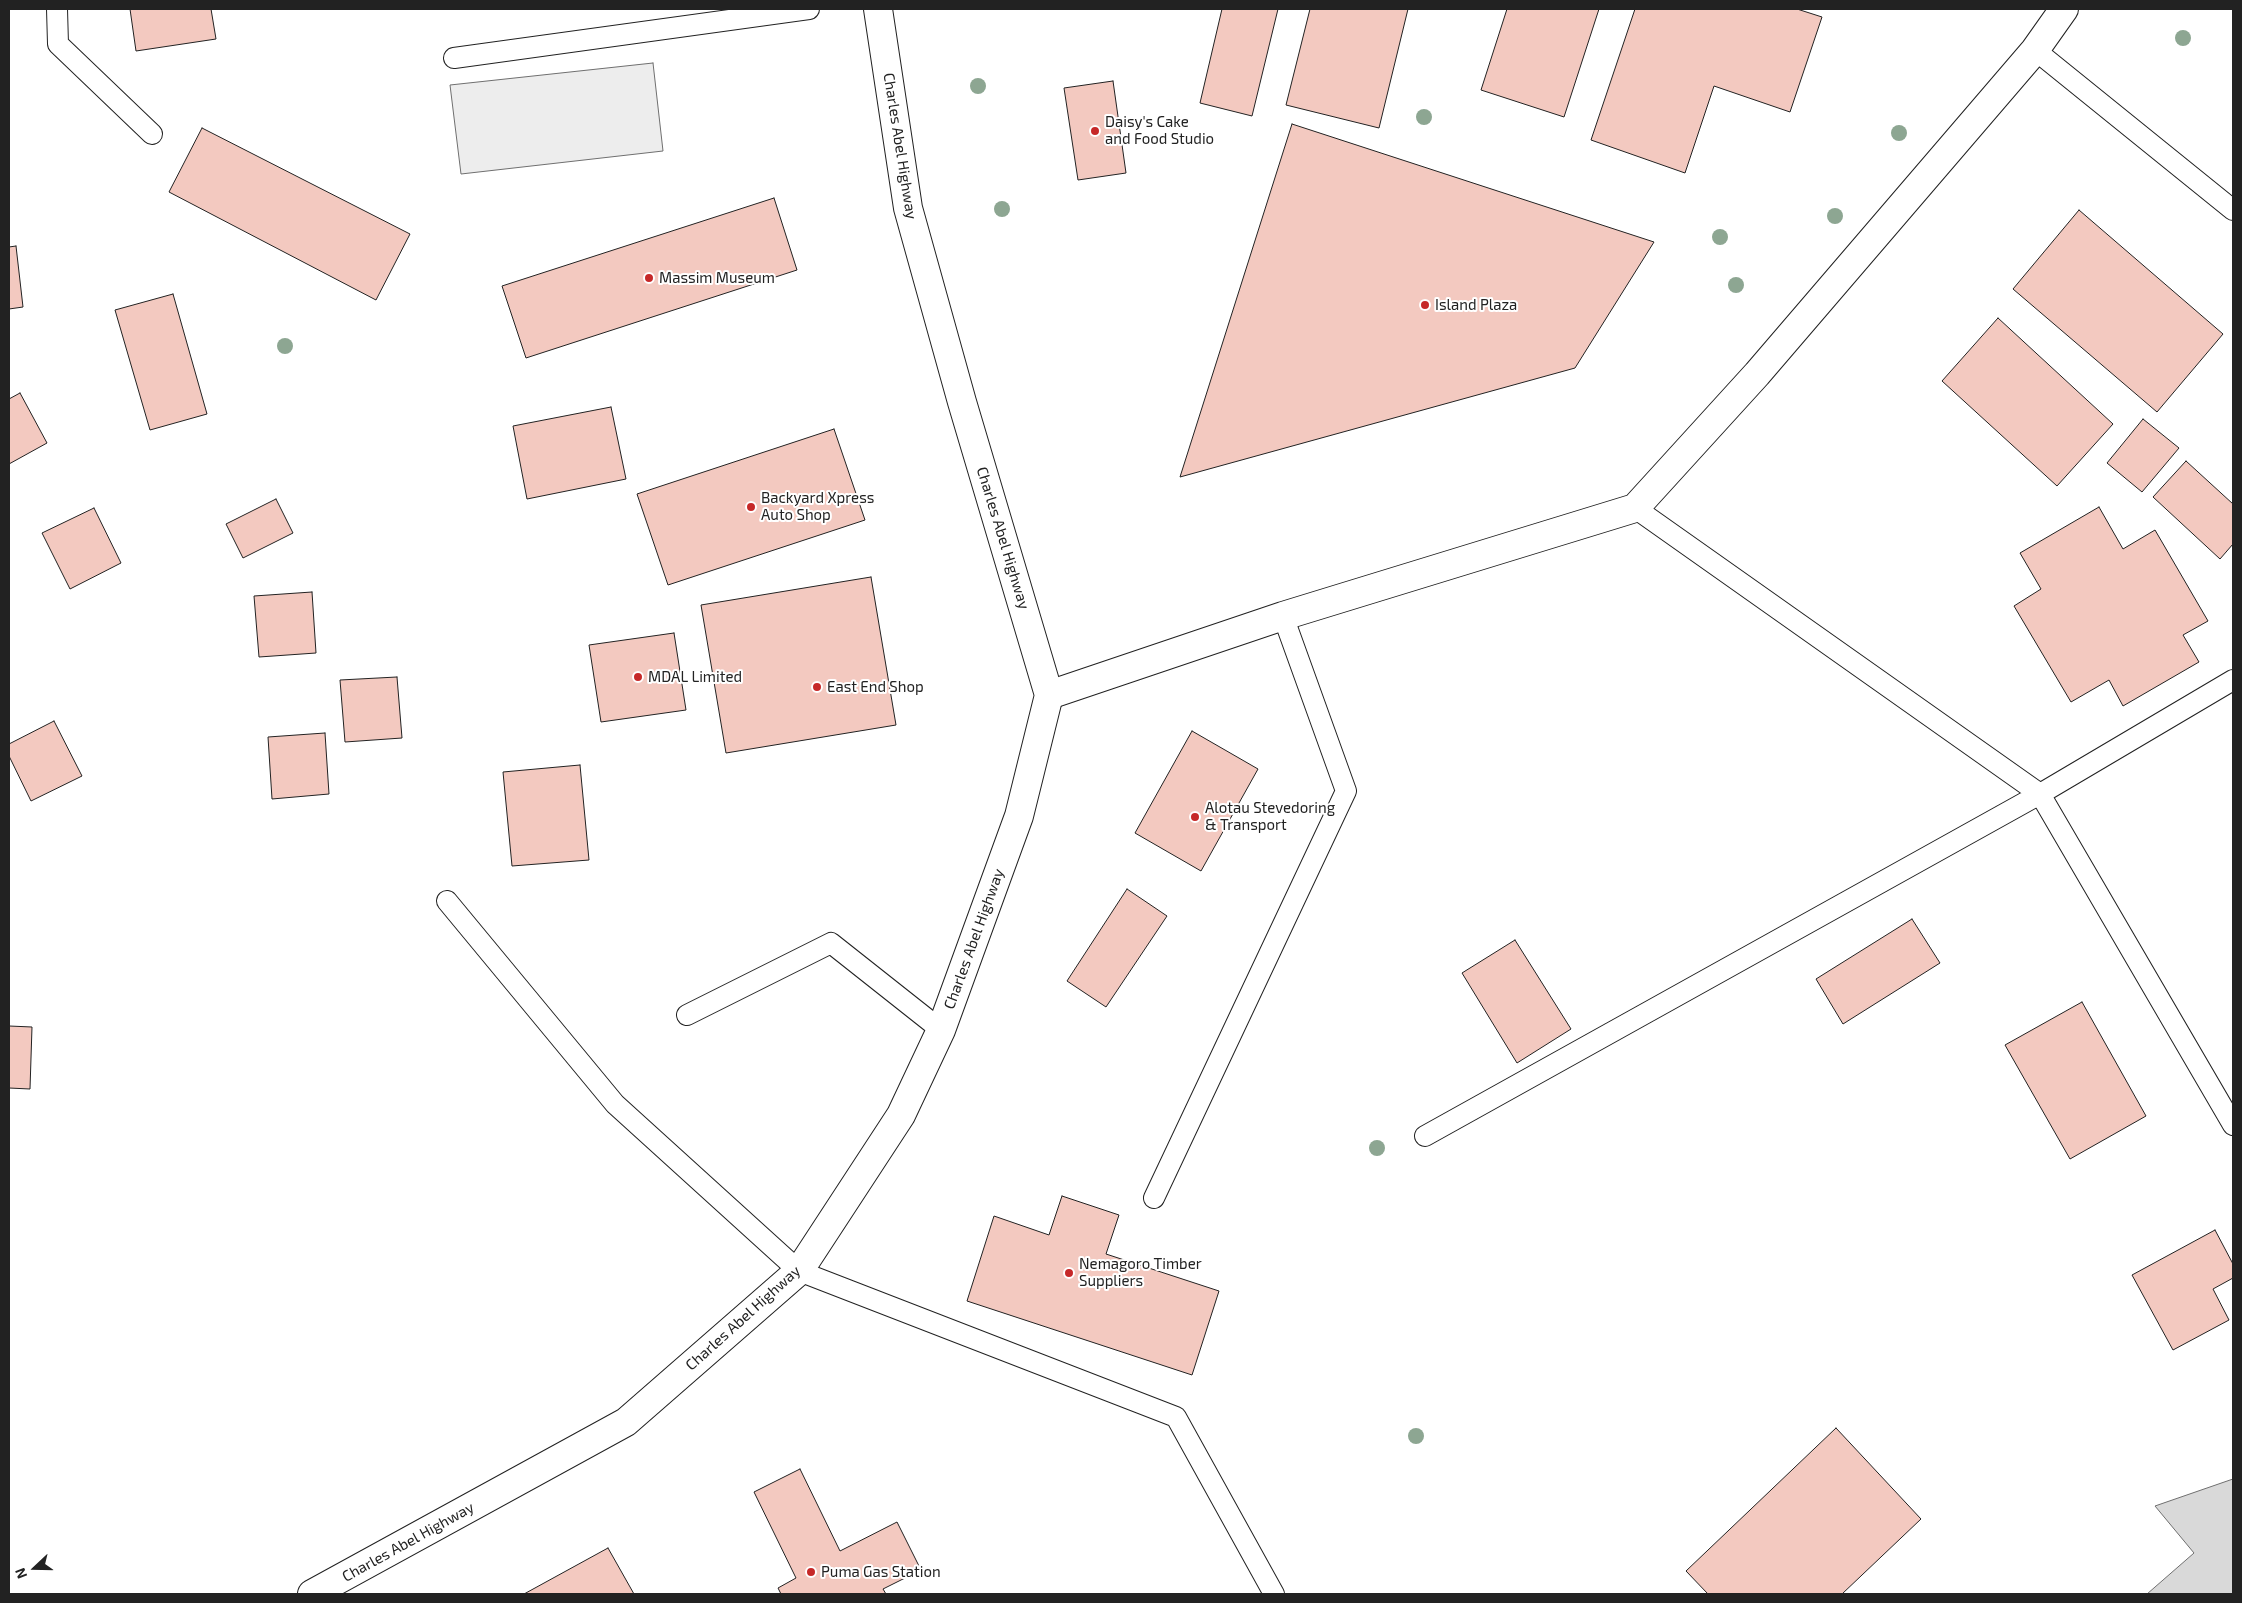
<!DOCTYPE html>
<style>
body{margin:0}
#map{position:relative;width:2242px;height:1603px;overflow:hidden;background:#fff;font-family:"Exo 2",sans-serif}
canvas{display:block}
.frame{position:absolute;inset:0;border:10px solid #222;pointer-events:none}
.north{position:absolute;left:10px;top:1543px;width:50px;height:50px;-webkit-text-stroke:4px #fff;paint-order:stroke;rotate:249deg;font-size:14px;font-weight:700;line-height:20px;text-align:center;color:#222}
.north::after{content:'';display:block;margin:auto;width:18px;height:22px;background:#222;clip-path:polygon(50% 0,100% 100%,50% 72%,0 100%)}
</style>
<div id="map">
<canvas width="2242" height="1603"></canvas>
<div class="frame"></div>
<div class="north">N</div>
</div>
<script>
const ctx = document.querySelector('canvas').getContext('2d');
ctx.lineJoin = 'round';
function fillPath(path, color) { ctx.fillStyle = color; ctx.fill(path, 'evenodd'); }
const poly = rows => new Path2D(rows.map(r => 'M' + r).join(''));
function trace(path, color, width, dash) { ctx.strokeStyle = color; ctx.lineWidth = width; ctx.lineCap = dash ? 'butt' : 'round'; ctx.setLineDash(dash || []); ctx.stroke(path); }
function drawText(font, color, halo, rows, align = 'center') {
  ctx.font = font + ' "Exo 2",sans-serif'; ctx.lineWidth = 4; ctx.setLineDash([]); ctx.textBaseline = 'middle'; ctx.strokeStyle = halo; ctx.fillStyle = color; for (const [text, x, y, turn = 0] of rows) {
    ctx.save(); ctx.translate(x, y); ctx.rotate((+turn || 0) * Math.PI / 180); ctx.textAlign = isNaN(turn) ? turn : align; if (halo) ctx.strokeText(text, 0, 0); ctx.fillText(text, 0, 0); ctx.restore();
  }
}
const parking = poly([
 [653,63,663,151,461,174,450,85,653,63]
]);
const water = poly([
 [2233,1479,2233,1594,2147,1594,2194,1553,2155,1506,2233,1479]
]);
const building = poly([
 [130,9,211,9,216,39,136,51,130,9],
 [1222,9,1278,9,1252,116,1200,103,1222,9],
 [1310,9,1408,9,1379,128,1286,105,1310,9],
 [1507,9,1599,9,1564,117,1481,90,1507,9],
 [1635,9,1797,9,1822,17,1790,112,1714,86,1685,173,1591,140,1635,9],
 [1113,81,1126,173,1078,180,1064,88,1113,81],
 [1292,124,1654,242,1575,368,1180,477,1292,124],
 [202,128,410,234,376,300,169,192,202,128],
 [774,198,797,270,526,358,502,286,774,198],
 [2079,210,2223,334,2157,412,2013,289,2079,210],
 [16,246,23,307,9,309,9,247,16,246],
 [173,294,207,414,150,430,115,310,173,294],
 [1998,318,2113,424,2057,486,1942,381,1998,318],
 [20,393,47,443,9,464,9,399,20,393],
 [611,407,626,479,527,499,513,426,611,407],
 [2143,419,2179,448,2142,492,2107,463,2143,419],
 [834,429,865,520,668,585,637,494,834,429],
 [2186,461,2233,504,2233,544,2220,559,2153,497,2186,461],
 [276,499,293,533,243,558,226,524,276,499],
 [2099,507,2123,549,2155,530,2208,621,2183,635,2199,662,2123,706,2109,680,2071,702,2014,606,2041,589,2020,553,2099,507],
 [94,508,121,563,70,589,42,533,94,508],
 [871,577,896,725,726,753,701,605,871,577],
 [312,592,316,653,259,657,254,596,312,592],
 [674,633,686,710,601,722,589,645,674,633],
 [397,677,402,738,345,742,340,680,397,677],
 [54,721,82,776,31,801,9,756,9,744,54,721],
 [1192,731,1258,769,1201,871,1135,833,1192,731],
 [325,733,329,794,272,799,268,737,325,733],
 [580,765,589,860,512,866,503,772,580,765],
 [1127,889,1167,916,1106,1007,1067,981,1127,889],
 [1912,919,1940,963,1843,1024,1816,979,1912,919],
 [1515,940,1571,1029,1517,1063,1462,973,1515,940],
 [2082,1002,2146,1116,2070,1159,2005,1045,2082,1002],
 [9,1026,32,1027,30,1089,9,1088,9,1026],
 [1062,1196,1119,1215,1106,1254,1219,1291,1192,1375,967,1301,994,1216,1049,1235,1062,1196],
 [2215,1230,2233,1264,2233,1278,2213,1289,2229,1320,2173,1350,2132,1275,2215,1230],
 [1836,1428,1921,1519,1842,1594,1708,1594,1686,1571,1836,1428],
 [800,1469,840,1551,897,1522,921,1570,883,1589,886,1594,781,1594,778,1588,796,1578,754,1492,800,1469],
 [608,1548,634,1594,524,1594,608,1548]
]);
const service = poly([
 [57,9,58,44,152,134],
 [2035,50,2233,210],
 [454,58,809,9],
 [1635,508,2040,794,2233,680],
 [447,901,615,1104,799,1271,1176,1417,1274,1594],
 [687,1015,831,943,941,1030],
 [1425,1136,2040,794,2233,1125],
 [1154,1198,1346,791,1283,616]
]);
const minor = poly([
 [1049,695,1283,616,1635,508,1757,374,2035,50,2064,9]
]);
const primary = poly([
 [312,1594,626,1422,799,1271,901,1115,941,1030,1019,816,1049,695,962,402,908,208,878,9]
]);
const trees = [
 [2183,38],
 [978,86],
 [1424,117],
 [1899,133],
 [1002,209],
 [1835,216],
 [1720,237],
 [1736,285],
 [285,346],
 [1377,1148],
 [1416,1436]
];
const markers = [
 [1095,131,5,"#c62828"],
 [649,278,5,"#c62828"],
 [1425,305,5,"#c62828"],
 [751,507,5,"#c62828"],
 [638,677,5,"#c62828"],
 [817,687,5,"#c62828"],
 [1195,817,5,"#c62828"],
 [1069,1273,5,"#c62828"],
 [811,1572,5,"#c62828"]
];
const poiNames = [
 ["Daisy's Cake",1105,122],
 ["and Food Studio",1105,139],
 ["Massim Museum",659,278],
 ["Island Plaza",1435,305],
 ["Backyard Xpress",761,498],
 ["Auto Shop",761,515],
 ["MDAL Limited",648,677],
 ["East End Shop",827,687],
 ["Alotau Stevedoring",1205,808],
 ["& Transport",1205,825],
 ["Nemagoro Timber",1079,1264],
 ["Suppliers",1079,1281],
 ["Puma Gas Station",821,1572]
];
const streetNames = [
 ["Charles Abel Highway",900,146,81],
 ["Charles Abel Highway",1003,538,73],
 ["Charles Abel Highway",974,939,-70],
 ["Charles Abel Highway",743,1318,-42],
 ["Charles Abel Highway",408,1542,-29]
];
fillPath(parking, '#ededed');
trace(parking, '#6f6f6f', 1);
fillPath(water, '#d9d9d9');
trace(water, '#6f6f6f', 1);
fillPath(building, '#f3c9c0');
trace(building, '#222', 1);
trace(service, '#222', 22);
trace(minor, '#222', 30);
trace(primary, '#222', 30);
trace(service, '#fff', 20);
trace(minor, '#fff', 28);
trace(primary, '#fff', 28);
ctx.fillStyle = '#8da692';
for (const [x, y] of trees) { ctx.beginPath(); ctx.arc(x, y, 8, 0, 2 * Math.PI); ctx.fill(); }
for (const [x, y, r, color] of markers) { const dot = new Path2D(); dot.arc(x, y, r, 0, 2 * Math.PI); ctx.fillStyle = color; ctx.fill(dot); trace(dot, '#fff', 2); }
drawText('15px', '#222', '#fff', poiNames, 'left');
drawText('15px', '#222', '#fff', streetNames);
</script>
